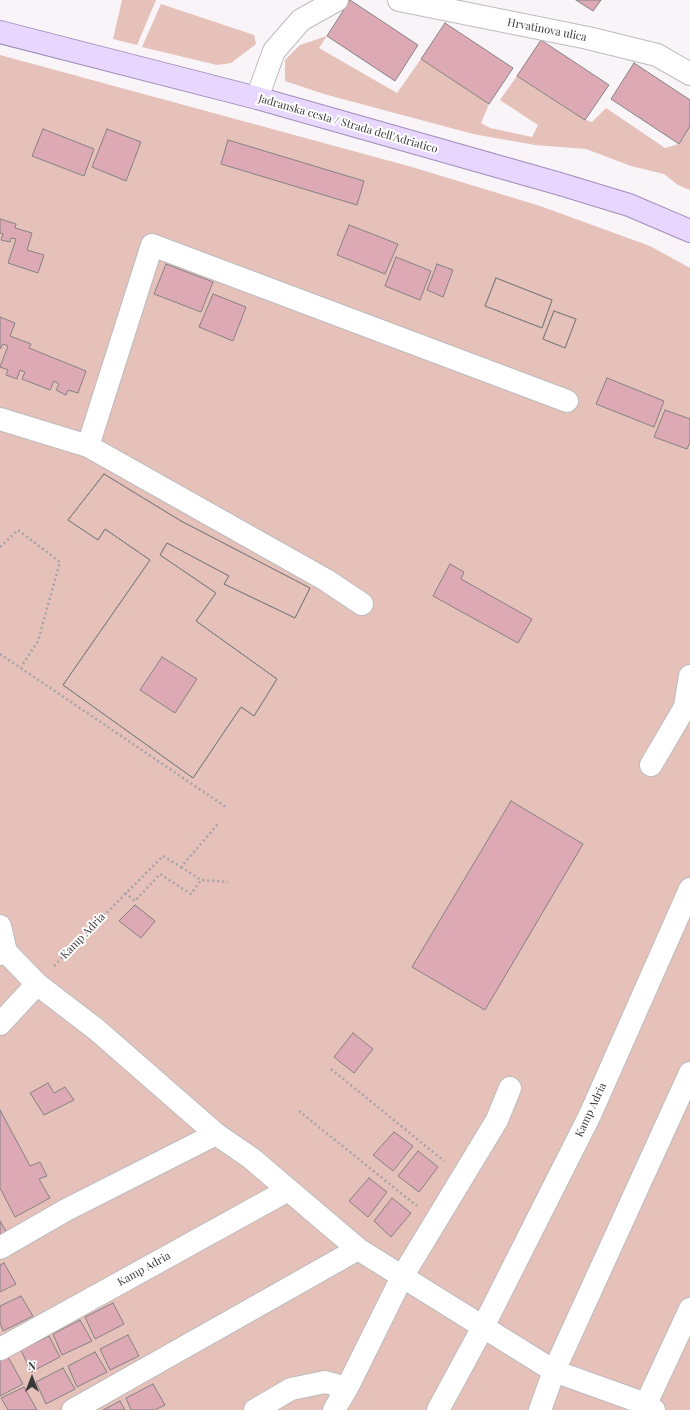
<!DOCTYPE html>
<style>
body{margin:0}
#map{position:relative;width:690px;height:1410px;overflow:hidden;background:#f8f4f7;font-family:"Playfair Display",serif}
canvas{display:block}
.north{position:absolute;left:12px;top:1358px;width:40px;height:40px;-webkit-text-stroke:3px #fff;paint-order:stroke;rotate:0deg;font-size:11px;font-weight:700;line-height:16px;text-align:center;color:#3b3a3b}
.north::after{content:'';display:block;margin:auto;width:14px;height:18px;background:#3b3a3b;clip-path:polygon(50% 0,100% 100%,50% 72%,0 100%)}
</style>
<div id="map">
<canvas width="690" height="1410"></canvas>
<div class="north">N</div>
</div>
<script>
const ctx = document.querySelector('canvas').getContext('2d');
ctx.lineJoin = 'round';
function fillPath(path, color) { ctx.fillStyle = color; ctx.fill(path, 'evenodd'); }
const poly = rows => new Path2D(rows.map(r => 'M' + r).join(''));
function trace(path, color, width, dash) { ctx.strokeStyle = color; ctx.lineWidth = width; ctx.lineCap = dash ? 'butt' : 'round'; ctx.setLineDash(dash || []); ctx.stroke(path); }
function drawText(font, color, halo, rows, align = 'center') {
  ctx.font = font + ' "Playfair Display",serif'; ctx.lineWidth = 4; ctx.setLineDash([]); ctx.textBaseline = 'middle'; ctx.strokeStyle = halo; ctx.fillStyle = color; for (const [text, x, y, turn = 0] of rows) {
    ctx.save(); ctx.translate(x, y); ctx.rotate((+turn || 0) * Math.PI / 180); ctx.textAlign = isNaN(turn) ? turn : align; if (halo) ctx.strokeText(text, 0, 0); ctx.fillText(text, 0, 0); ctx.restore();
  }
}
const green = poly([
 [122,0,156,0,137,45,113,39],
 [161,4,254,35,256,44,231,63,217,65,142,47],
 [327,36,319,48,397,93,421,59,489,104,481,123,490,128,532,137,538,125,500,100,517,76,586,120,592,122,606,108,665,148,679,144,690,126,690,190,678,185,664,174,631,166,586,149,535,145,473,134,324,94,285,81,285,60,300,45],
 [0,55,412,167,540,206,650,246,690,268,690,1410,0,1410]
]);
const building = poly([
 [350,0,418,45,395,81,327,36,350,0],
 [576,0,601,0,593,11,576,0],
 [445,23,513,68,489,104,421,59,445,23],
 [541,40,609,85,585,120,517,76,541,40],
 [634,63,690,100,690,126,679,144,611,99,634,63],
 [43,129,94,149,84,176,32,156,43,129],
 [107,129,141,142,126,181,92,167,107,129],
 [228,140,364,181,357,205,221,164,228,140],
 [0,219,16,224,15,228,32,233,27,250,44,255,38,273,8,263,16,239,11,238,10,242,1,240,3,234,0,233,0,219],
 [349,225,398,244,385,274,337,255,349,225],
 [396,257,431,271,420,300,385,286,396,257],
 [166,264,213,282,201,312,154,294,166,264],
 [437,264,453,270,443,297,427,290,437,264],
 [496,278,552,300,542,328,485,306,496,278],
 [496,278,552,300,542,328,485,306,496,278],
 [213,294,246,307,233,341,199,327,213,294],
 [554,311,576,319,565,348,543,339,554,311],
 [554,311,576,319,565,348,543,339,554,311],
 [0,317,15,323,10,336,31,344,29,348,86,371,78,393,68,390,66,395,56,390,59,384,54,381,50,390,22,379,25,372,20,370,17,379,6,375,8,370,0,367,8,346,3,344,0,349,0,317],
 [607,378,664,401,654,427,596,404,607,378],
 [665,410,690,419,690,442,687,449,654,437,665,410],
 [104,474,181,521,310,588,295,618,224,584,229,576,167,543,160,555,216,593,196,621,277,679,254,716,241,707,193,778,63,685,150,560,105,529,98,540,68,520,104,474],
 [162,657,197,679,175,713,140,690,162,657],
 [104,474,181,521,310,588,295,618,224,584,229,576,167,543,160,555,216,593,196,621,277,679,254,716,241,707,193,778,63,685,150,560,105,529,98,540,68,520,104,474],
 [450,564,464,572,461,579,532,619,518,643,433,596,450,564],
 [511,801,583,844,485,1010,412,967,511,801],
 [135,905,155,921,141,938,119,921,135,905],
 [353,1033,373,1049,354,1073,334,1057,353,1033],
 [48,1083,54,1093,65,1087,74,1100,44,1115,30,1093,48,1083],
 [0,1110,30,1166,40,1162,47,1176,39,1179,50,1198,15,1217,0,1188,0,1110],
 [394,1132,413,1146,393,1171,373,1155,394,1132],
 [418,1151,438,1167,419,1192,398,1176,418,1151],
 [369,1178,387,1192,368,1217,349,1201,369,1178],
 [392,1198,411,1213,391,1237,374,1221,392,1198],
 [0,1221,7,1233,0,1237,0,1221],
 [4,1263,16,1284,0,1292,0,1265,4,1263],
 [21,1296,33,1316,3,1331,0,1323,0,1306,21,1296],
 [113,1303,124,1324,95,1339,85,1317,113,1303],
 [80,1320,92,1341,62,1355,53,1334,80,1320],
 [128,1335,139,1356,110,1370,100,1349,128,1335],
 [49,1336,60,1357,31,1372,21,1350,49,1336],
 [95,1352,107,1372,77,1387,68,1366,95,1352],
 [7,1355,23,1384,0,1396,0,1359,7,1355],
 [63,1368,75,1389,46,1404,36,1382,63,1368],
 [153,1384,165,1405,155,1410,131,1410,126,1398,153,1384],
 [24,1387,37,1410,8,1410,1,1398,24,1387],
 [120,1401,125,1410,103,1410,120,1401]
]);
const path = poly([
 [0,547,18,530,60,562,38,641,21,667],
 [0,654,226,807],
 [181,867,201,880],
 [125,893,135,901,160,874,191,894,201,880,228,882],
 [54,966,163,856,181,867,218,824],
 [331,1069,444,1161],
 [299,1111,417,1206]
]);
const minor = poly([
 [399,0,588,38,657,55,690,74],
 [257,98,274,51,301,20,337,0],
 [0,419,88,446,326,580,362,604],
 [88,446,152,245,567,401],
 [651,765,685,707,690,676],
 [0,926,6,952],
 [0,954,6,952,37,984,97,1030,216,1134,251,1158,358,1249,554,1371,646,1404,654,1410],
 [0,1024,37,984],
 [0,1248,66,1210,216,1134],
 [0,1349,288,1190],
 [73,1410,358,1249],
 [255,1410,291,1389,325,1382,347,1388],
 [334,1410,347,1388,402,1277,497,1120,510,1088],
 [438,1410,483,1327,590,1115,690,889],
 [540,1410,554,1371,690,1073],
 [642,1410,646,1404,690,1309]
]);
const major = poly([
 [0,32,257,98,560,184,629,205,690,231]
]);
const streetNames = [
 ["Hrvatinova ulica",547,30,11],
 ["Jadranska cesta / Strada dell'Adriatico",348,124,16],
 ["Kamp Adria",83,936,-46],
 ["Kamp Adria",591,1110,-65],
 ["Kamp Adria",144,1269,-29]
];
fillPath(green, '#e5c1b9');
fillPath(building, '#dca9b5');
trace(building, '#868283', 1);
trace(minor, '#bebbbd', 24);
trace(major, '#a08eb9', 24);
trace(path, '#a7a4a7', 2.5, [2, 3]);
trace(minor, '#fff', 22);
trace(major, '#e7d6fe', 22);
drawText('11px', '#3b3a3b', '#fff', streetNames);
</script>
